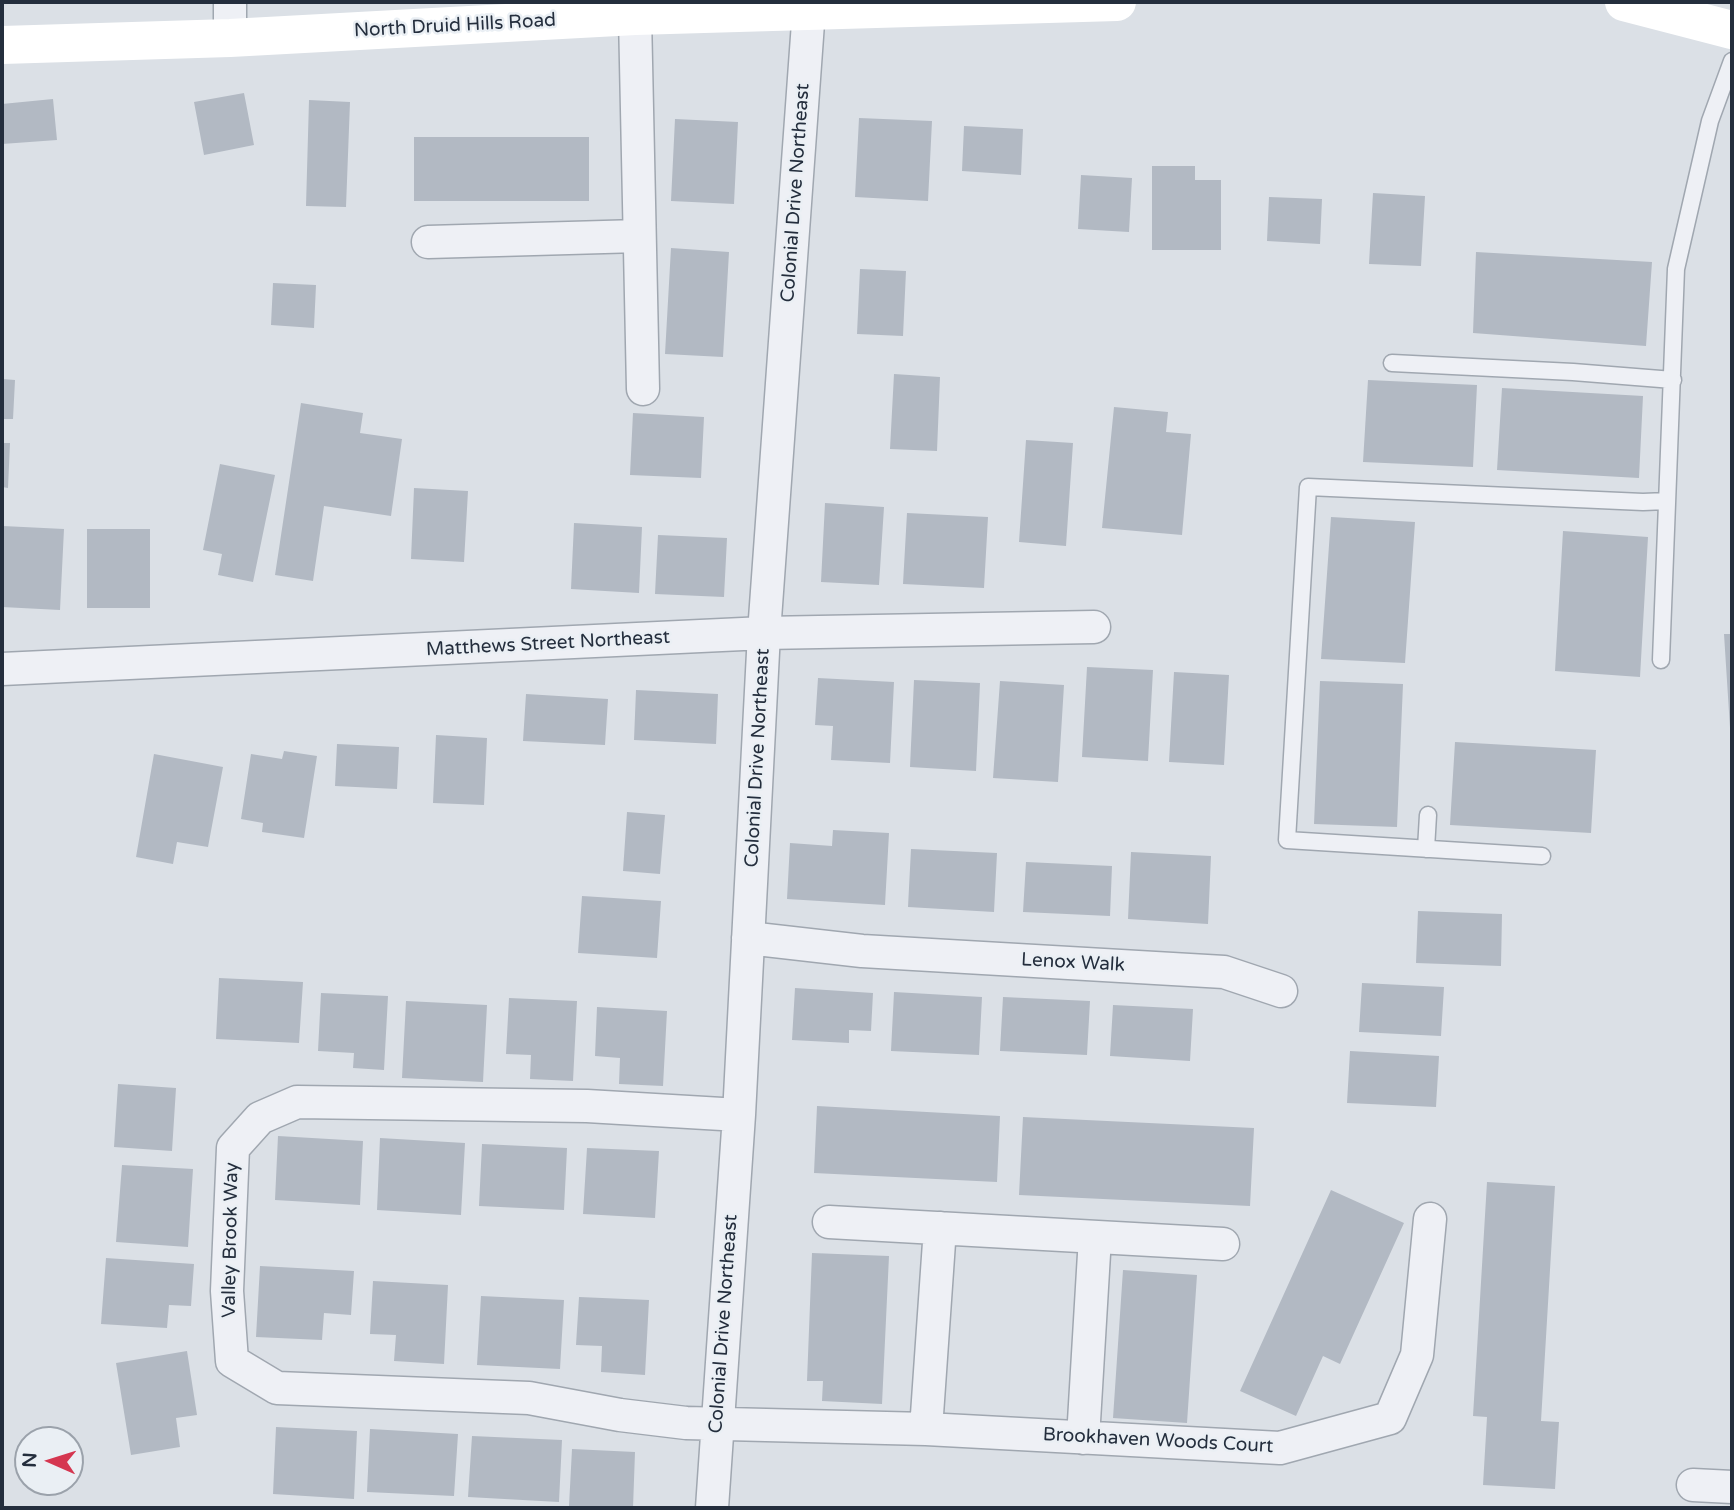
<!DOCTYPE html>
<style>
body{margin:0}
#map{position:relative;width:1734px;height:1510px;overflow:hidden;background:#dbe0e6;font-family:"Varela Round",sans-serif}
canvas{display:block}
.frame{position:absolute;inset:0;border:4px solid #242e3d;pointer-events:none}
.north{position:absolute;left:14px;top:1426px;width:70px;height:70px;box-sizing:border-box;background:#eaeff4;border:2px solid #9ba2ab;border-radius:50%;rotate:273deg;font-size:19px;font-weight:700;line-height:28px;text-align:center;color:#242e3d}
.north::after{content:'';display:block;margin:auto;width:24px;height:32px;background:#d53650;clip-path:polygon(50% 0,100% 100%,50% 72%,0 100%)}
</style>
<div id="map">
<canvas width="1734" height="1510"></canvas>
<div class="frame"></div>
<div class="north">N</div>
</div>
<script>
const ctx = document.querySelector('canvas').getContext('2d');
ctx.lineJoin = 'round';
function fillPath(path, color) { ctx.fillStyle = color; ctx.fill(path, 'evenodd'); }
const poly = rows => new Path2D(rows.map(r => 'M' + r).join(''));
function trace(path, color, width, dash) { ctx.strokeStyle = color; ctx.lineWidth = width; ctx.lineCap = dash ? 'butt' : 'round'; ctx.setLineDash(dash || []); ctx.stroke(path); }
function drawText(font, color, halo, rows, align = 'center') {
  ctx.font = font + ' "Varela Round",sans-serif'; ctx.lineWidth = 5; ctx.setLineDash([]); ctx.textBaseline = 'middle'; ctx.strokeStyle = halo; ctx.fillStyle = color; for (const [text, x, y, turn = 0] of rows) {
    ctx.save(); ctx.translate(x, y); ctx.rotate((+turn || 0) * Math.PI / 180); ctx.textAlign = isNaN(turn) ? turn : align; if (halo) ctx.strokeText(text, 0, 0); ctx.fillText(text, 0, 0); ctx.restore();
  }
}
const building = poly([
 [244,93,254,145,204,155,194,102],
 [53,99,57,140,2,144,2,104],
 [309,100,350,102,346,207,306,206],
 [859,118,932,121,928,201,855,197],
 [675,119,738,122,734,204,671,201],
 [964,126,1023,129,1021,175,962,171],
 [414,137,589,137,589,201,414,201],
 [1152,166,1195,166,1195,180,1221,180,1221,250,1152,250],
 [1081,175,1132,178,1129,232,1078,229],
 [1373,193,1425,196,1421,266,1369,264],
 [1269,197,1322,199,1320,244,1267,241],
 [671,248,729,252,723,357,665,354],
 [1476,252,1652,262,1646,346,1473,333],
 [860,269,906,271,903,336,857,334],
 [273,283,316,285,314,328,271,325],
 [894,374,940,377,937,451,890,449],
 [2,379,15,380,13,419,2,419],
 [1368,380,1477,385,1473,467,1363,462],
 [1502,388,1643,396,1639,478,1497,470],
 [301,403,363,413,360,433,402,439,391,516,324,506,313,581,275,575],
 [1114,407,1168,412,1166,432,1191,434,1182,535,1102,528],
 [633,413,704,417,701,478,630,475],
 [1026,440,1073,443,1066,546,1019,542],
 [2,443,10,443,8,488,2,487],
 [220,464,275,475,253,582,218,575,222,554,203,550],
 [414,488,468,491,464,562,411,559],
 [825,503,884,507,879,585,821,582],
 [907,513,988,517,984,588,903,584],
 [1331,517,1415,522,1405,663,1321,659],
 [574,523,642,527,639,593,571,589],
 [3,526,64,529,60,610,2,607],
 [87,529,150,529,150,608,87,608],
 [1563,531,1648,537,1640,677,1555,671],
 [658,535,727,538,724,597,655,594],
 [1724,634,1732,634,1732,728,1730,728],
 [1087,667,1153,670,1148,761,1082,757],
 [1174,672,1229,675,1224,765,1169,762],
 [818,678,894,682,890,763,831,760,833,726,815,725],
 [914,680,980,683,976,771,910,767],
 [1000,681,1064,685,1058,782,993,778],
 [1320,681,1403,684,1397,827,1314,824],
 [636,690,718,694,716,744,634,740],
 [526,694,608,699,605,745,523,741],
 [436,735,487,738,484,805,433,803],
 [1455,742,1596,750,1591,833,1450,825],
 [337,744,399,747,397,789,335,786],
 [284,751,317,756,304,838,262,832,263,823,241,819,251,754,282,759],
 [154,754,223,767,208,847,177,842,173,864,136,857],
 [627,812,665,815,660,874,623,871],
 [833,830,889,833,885,905,787,899,790,843,832,846],
 [911,849,997,853,994,912,908,907],
 [1131,852,1211,856,1208,924,1128,919],
 [1026,862,1112,866,1110,916,1023,912],
 [582,896,661,901,657,958,578,953],
 [1418,911,1502,914,1501,966,1416,963],
 [219,978,303,982,299,1043,216,1039],
 [1362,983,1444,987,1441,1036,1359,1032],
 [795,988,873,993,871,1031,849,1030,849,1043,792,1040],
 [894,992,982,997,979,1055,891,1051],
 [321,993,388,996,384,1070,353,1068,354,1053,318,1051],
 [1003,997,1090,1001,1087,1055,1000,1051],
 [509,998,577,1001,573,1081,530,1079,531,1055,506,1054],
 [406,1001,487,1005,483,1082,402,1078],
 [1113,1005,1193,1009,1190,1061,1110,1056],
 [597,1007,667,1011,663,1086,619,1084,620,1058,595,1056],
 [1350,1051,1439,1056,1436,1107,1347,1103],
 [118,1084,176,1088,172,1151,114,1147],
 [817,1106,1000,1116,997,1182,814,1173],
 [1023,1117,1254,1128,1250,1206,1019,1195],
 [278,1136,363,1141,360,1205,275,1200],
 [380,1138,465,1143,461,1215,377,1210],
 [482,1144,567,1148,564,1210,479,1206],
 [587,1148,659,1151,655,1218,583,1214],
 [122,1165,193,1169,188,1247,116,1242],
 [1487,1182,1555,1186,1541,1421,1559,1422,1555,1489,1483,1485,1487,1417,1473,1416],
 [1331,1190,1404,1223,1340,1364,1323,1356,1296,1416,1240,1391],
 [812,1253,889,1256,882,1404,822,1401,823,1381,807,1381],
 [106,1258,194,1264,191,1306,169,1305,167,1328,101,1324],
 [260,1266,354,1271,351,1315,324,1313,322,1340,256,1337],
 [1123,1270,1197,1275,1187,1423,1113,1418],
 [373,1281,448,1285,444,1364,394,1361,396,1335,370,1334],
 [481,1296,564,1300,560,1369,477,1365],
 [579,1297,649,1300,645,1375,601,1372,602,1346,576,1345],
 [187,1351,197,1415,176,1418,180,1447,131,1455,116,1363],
 [276,1427,357,1431,354,1499,273,1494],
 [370,1429,458,1434,454,1496,367,1492],
 [472,1436,562,1440,559,1502,468,1497],
 [572,1449,635,1452,633,1508,569,1506]
]);
const service = poly([
 [1392,363,1573,372,1673,380],
 [1661,660,1676,269,1710,121,1732,61],
 [1426,849,1428,815],
 [1542,856,1287,840,1308,487,1643,502,1667,501]
]);
const minor = poly([
 [635,16,643,389],
 [230,38,230,2],
 [428,242,639,236],
 [2,669,764,633,1094,627],
 [748,938,862,951,1224,972,1281,991],
 [739,1115,587,1106,297,1102,260,1118,233,1148,227,1291,232,1361,277,1388,529,1398,620,1415,686,1423,926,1429,1280,1448,1390,1418,1417,1355,1430,1219],
 [829,1222,1223,1244],
 [926,1429,940,1228],
 [1083,1438,1095,1237],
 [1693,1485,1732,1487],
 [712,1508,739,1115,764,633,809,9]
]);
const secondary = poly([
 [1624,2,1732,30],
 [2,45,230,38,635,16,1117,2]
]);
const streetNames = [
 ["North Druid Hills Road",455,26,-3],
 ["Colonial Drive Northeast",796,193,-86],
 ["Matthews Street Northeast",548,644,-3],
 ["Colonial Drive Northeast",758,758,-87],
 ["Lenox Walk",1073,963,3],
 ["Valley Brook Way",231,1240,-89],
 ["Colonial Drive Northeast",724,1324,-86],
 ["Brookhaven Woods Court",1158,1441,3]
];
fillPath(building, '#b2b9c3');
trace(service, '#a0a7b0', 19);
trace(minor, '#a0a7b0', 35);
trace(service, '#eef0f5', 16);
trace(minor, '#eef0f5', 32);
trace(secondary, '#fff', 38);
drawText('19px', '#242e3d', '#eaeff4', streetNames);
</script>
